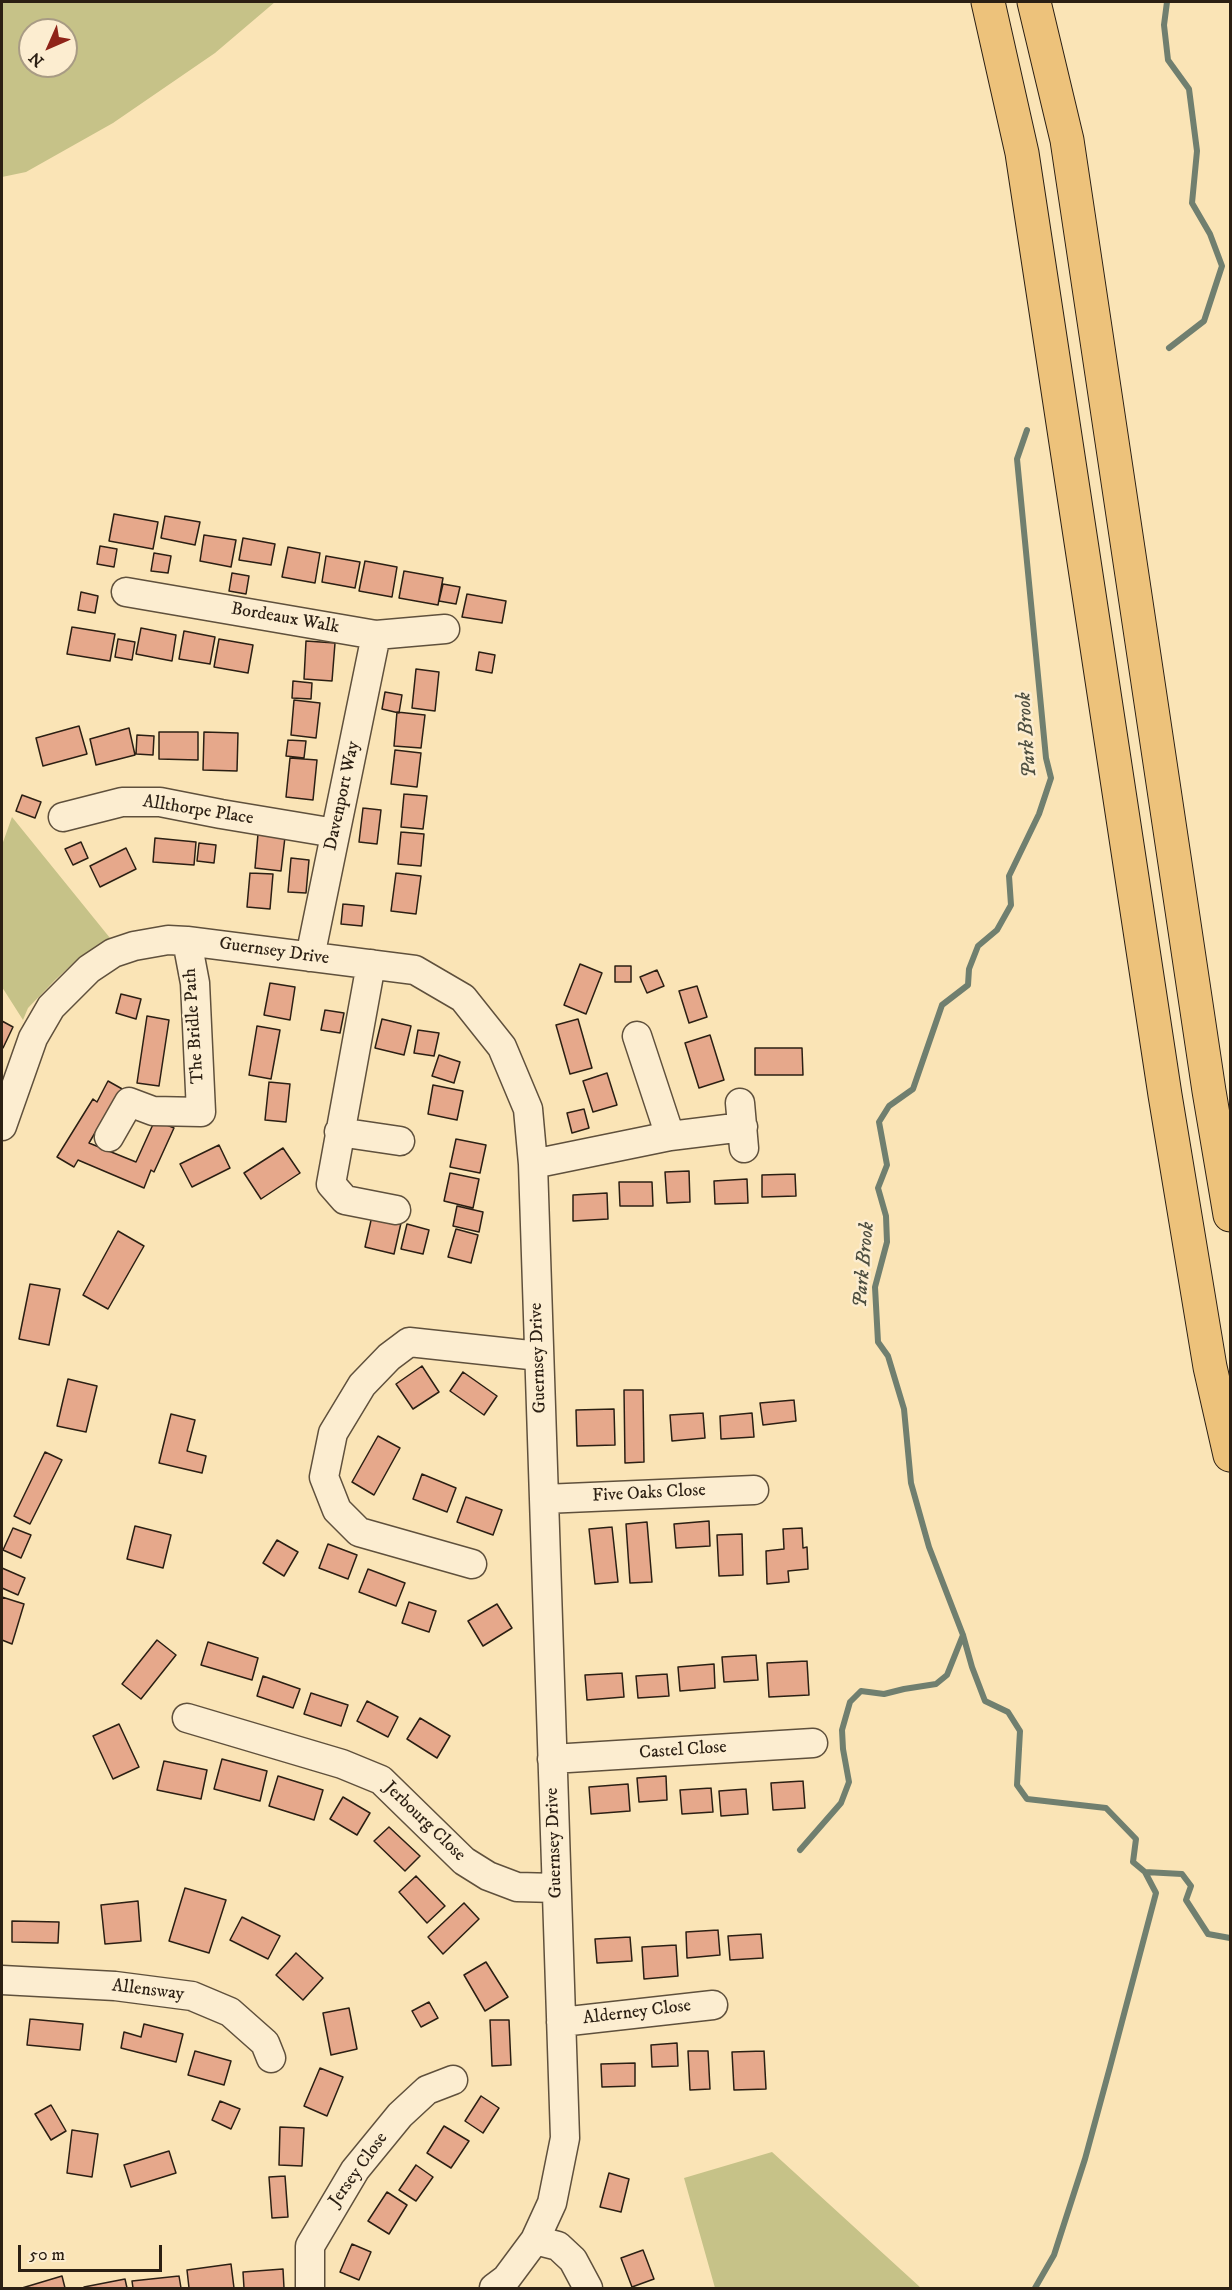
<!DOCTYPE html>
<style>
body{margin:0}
#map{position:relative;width:1232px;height:2290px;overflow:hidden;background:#fae4b6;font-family:"IM FELL DW Pica",serif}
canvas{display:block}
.frame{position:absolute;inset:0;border:3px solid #2b1f13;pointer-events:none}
.north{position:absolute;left:18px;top:18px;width:60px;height:60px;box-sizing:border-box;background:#fcedd0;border:2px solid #a89b84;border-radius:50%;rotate:225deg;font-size:16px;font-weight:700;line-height:24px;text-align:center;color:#2b1f13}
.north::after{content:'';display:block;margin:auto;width:21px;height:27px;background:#8f2418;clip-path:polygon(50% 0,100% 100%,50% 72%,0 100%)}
.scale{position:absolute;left:18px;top:2245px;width:144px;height:27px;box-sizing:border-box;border:3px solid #2b1f13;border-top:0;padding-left:8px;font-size:18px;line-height:21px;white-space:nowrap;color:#2b1f13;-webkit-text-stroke:4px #fcedd0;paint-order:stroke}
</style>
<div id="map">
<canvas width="1232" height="2290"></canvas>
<div class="frame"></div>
<div class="north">N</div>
<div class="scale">50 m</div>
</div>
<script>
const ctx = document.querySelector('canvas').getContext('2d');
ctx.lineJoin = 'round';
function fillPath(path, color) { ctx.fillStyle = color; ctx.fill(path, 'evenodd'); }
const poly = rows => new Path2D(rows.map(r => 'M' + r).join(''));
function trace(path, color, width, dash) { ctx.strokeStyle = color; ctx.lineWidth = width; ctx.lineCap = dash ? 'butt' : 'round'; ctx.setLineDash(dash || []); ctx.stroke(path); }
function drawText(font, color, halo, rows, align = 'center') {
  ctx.font = font + ' "IM FELL DW Pica",serif'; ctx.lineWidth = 5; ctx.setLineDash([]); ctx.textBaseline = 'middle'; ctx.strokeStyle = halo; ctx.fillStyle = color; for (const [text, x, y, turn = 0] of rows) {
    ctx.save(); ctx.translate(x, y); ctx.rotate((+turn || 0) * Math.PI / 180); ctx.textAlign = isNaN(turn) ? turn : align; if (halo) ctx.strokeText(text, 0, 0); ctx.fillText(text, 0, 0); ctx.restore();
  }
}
const green = poly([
 [2,2,275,2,215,53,113,123,26,172,2,177],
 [30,30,66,30,66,66,30,66],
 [12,817,110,938,81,956,55,980,28,1008,23,1020,2,987,2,845],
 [772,2152,921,2288,715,2288,684,2178]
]);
const stream = poly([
 [1167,2,1164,25,1168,60,1189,89,1197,151,1192,203,1210,234,1222,266,1204,321,1169,348],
 [1027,430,1017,459,1046,758,1051,778,1039,814,1009,876,1011,905,997,930,978,946,969,969,968,985,942,1005,913,1089,889,1106,879,1122,887,1165,878,1188,886,1216,887,1242,875,1287,878,1342,888,1356,904,1409,911,1483,929,1547,963,1635,972,1667,985,1701,1008,1712,1020,1731,1017,1785,1027,1799,1106,1808,1136,1839,1133,1862,1145,1872,1182,1874,1191,1886,1186,1900,1208,1934,1230,1938],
 [800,1850,841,1803,849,1782,843,1749,842,1730,850,1702,861,1691,884,1694,904,1689,936,1684,947,1675,963,1635],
 [1035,2288,1054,2255,1085,2159,1110,2067,1156,1893,1145,1872]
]);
const building = poly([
 [114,514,158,522,153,549,109,541,114,514],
 [165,516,200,522,195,545,161,538,165,516],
 [204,535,236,540,231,567,200,561,204,535],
 [243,538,275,544,271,565,239,560,243,538],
 [100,546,117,549,114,567,97,564,100,546],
 [288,547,320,553,315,583,282,577,288,547],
 [154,553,171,556,168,573,151,571,154,553],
 [326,556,360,562,355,588,322,582,326,556],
 [365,561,397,567,392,597,359,591,365,561],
 [404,571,443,578,438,605,399,598,404,571],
 [232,573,249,576,246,594,229,591,232,573],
 [443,584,460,587,456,604,439,601,443,584],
 [81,592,98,596,95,613,78,610,81,592],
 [467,594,506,601,502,623,462,617,467,594],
 [72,627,115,634,110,661,67,654,72,627],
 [141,628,176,635,172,661,136,654,141,628],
 [184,631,215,637,210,664,179,659,184,631],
 [118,639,135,642,132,660,115,657,118,639],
 [219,639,253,645,248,673,214,667,219,639],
 [306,641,335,643,332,681,304,679,306,641],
 [479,652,495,655,492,673,476,670,479,652],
 [416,669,439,672,435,711,412,708,416,669],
 [293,681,312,683,311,699,292,698,293,681],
 [385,692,402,695,399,713,382,709,385,692],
 [294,700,320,703,316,738,291,735,294,700],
 [397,712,425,715,421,748,394,746,397,712],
 [79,726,87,754,43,766,36,738,79,726],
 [129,728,135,755,96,765,90,739,129,728],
 [159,732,198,732,198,760,159,759,159,732],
 [204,732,238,733,237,771,203,770,204,732],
 [137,735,154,736,153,755,136,754,137,735],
 [288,740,306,741,304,758,286,756,288,740],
 [395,750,421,753,417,787,391,784,395,750],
 [290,758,317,760,313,800,286,797,290,758],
 [404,794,427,796,423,829,401,827,404,794],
 [22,795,41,802,35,818,16,811,22,795],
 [363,808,381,810,377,844,359,842,363,808],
 [401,832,424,834,421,866,398,864,401,832],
 [258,834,285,837,281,871,255,868,258,834],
 [155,838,196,842,194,865,153,862,155,838],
 [81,842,88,858,73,865,65,849,81,842],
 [199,843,216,845,214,863,197,861,199,843],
 [126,848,136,869,100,887,90,866,126,848],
 [291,858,309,860,306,893,288,892,291,858],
 [250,873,273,874,270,909,247,907,250,873],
 [396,873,421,876,416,914,391,911,396,873],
 [343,904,364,906,362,926,341,924,343,904],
 [580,964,602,973,586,1014,564,1005,580,964],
 [615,966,631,966,631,982,615,982,615,966],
 [657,970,664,986,647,993,640,977,657,970],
 [270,983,295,987,290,1020,264,1015,270,983],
 [697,986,707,1017,689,1023,679,991,697,986],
 [121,994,141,999,136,1019,116,1013,121,994],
 [325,1010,344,1013,340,1033,321,1030,325,1010],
 [147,1016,169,1020,159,1086,137,1083,147,1016],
 [382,1019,411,1026,404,1055,375,1048,382,1019],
 [578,1019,592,1068,570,1074,556,1025,578,1019],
 [2,1021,13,1027,3,1048,2,1048,2,1021],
 [257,1026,280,1030,271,1079,249,1075,257,1026],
 [418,1030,439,1033,434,1056,414,1053,418,1030],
 [710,1035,724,1080,699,1088,685,1043,710,1035],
 [755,1048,802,1048,803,1075,755,1075,755,1048],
 [439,1055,460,1062,454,1083,432,1076,439,1055],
 [607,1073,617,1105,593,1112,583,1081,607,1073],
 [108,1081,124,1090,109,1109,89,1143,136,1162,155,1120,174,1128,154,1172,151,1170,144,1188,78,1160,74,1167,57,1157,93,1099,97,1102,108,1081],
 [269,1082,290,1084,286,1122,265,1120,269,1082],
 [433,1085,463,1091,457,1120,428,1114,433,1085],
 [584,1109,589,1128,572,1133,567,1113,584,1109],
 [456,1139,486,1145,480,1173,450,1167,456,1139],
 [219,1145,230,1168,192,1187,180,1164,219,1145],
 [283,1148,300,1173,261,1199,244,1173,283,1148],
 [689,1171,690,1202,667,1203,665,1172,689,1171],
 [450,1173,479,1179,473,1208,444,1201,450,1173],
 [795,1174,796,1196,762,1197,762,1175,795,1174],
 [747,1179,748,1203,715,1204,714,1181,747,1179],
 [619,1182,652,1182,653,1206,620,1206,619,1182],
 [607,1193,608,1219,573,1221,573,1195,607,1193],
 [457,1206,483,1212,479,1232,453,1226,457,1206],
 [372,1216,401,1223,394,1254,365,1247,372,1216],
 [407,1224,429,1230,423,1254,401,1249,407,1224],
 [456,1229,478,1235,471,1263,448,1257,456,1229],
 [118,1231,144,1246,108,1309,83,1295,118,1231],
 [30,1284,60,1289,49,1345,19,1339,30,1284],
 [422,1366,439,1392,413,1409,396,1384,422,1366],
 [463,1372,497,1396,484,1415,450,1391,463,1372],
 [68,1379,97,1386,86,1432,57,1426,68,1379],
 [624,1390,643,1390,644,1462,625,1463,624,1390],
 [794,1400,796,1421,763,1425,760,1403,794,1400],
 [614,1409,615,1445,577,1446,576,1410,614,1409],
 [703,1413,705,1438,672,1441,670,1415,703,1413],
 [752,1413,754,1437,721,1439,720,1416,752,1413],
 [171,1414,195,1420,187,1451,206,1456,202,1473,159,1463,171,1414],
 [378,1436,400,1448,374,1495,352,1482,378,1436],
 [45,1452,62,1460,30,1524,14,1516,45,1452],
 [422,1474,456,1488,447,1512,413,1499,422,1474],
 [466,1497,502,1510,493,1535,457,1522,466,1497],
 [709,1521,710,1546,676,1548,674,1524,709,1521],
 [647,1522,652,1582,630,1583,626,1524,647,1522],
 [135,1526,171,1535,163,1568,127,1559,135,1526],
 [612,1527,618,1582,595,1584,589,1529,612,1527],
 [13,1528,31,1535,21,1558,3,1550,13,1528],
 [802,1528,803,1548,807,1547,808,1569,788,1571,789,1582,767,1584,766,1551,784,1549,783,1529,802,1528],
 [742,1534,743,1575,719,1576,717,1535,742,1534],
 [277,1540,298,1552,284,1576,263,1563,277,1540],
 [328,1544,357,1555,348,1579,319,1568,328,1544],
 [2,1568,25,1578,18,1595,2,1588,2,1568],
 [368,1569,405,1583,396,1606,359,1592,368,1569],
 [2,1597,24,1604,12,1644,2,1640,2,1597],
 [409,1602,436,1611,429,1632,402,1623,409,1602],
 [497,1604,512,1628,483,1646,468,1621,497,1604],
 [157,1640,176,1655,141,1699,122,1684,157,1640],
 [208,1642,258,1658,252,1680,201,1665,208,1642],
 [756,1655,758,1680,724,1682,722,1657,756,1655],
 [807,1661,809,1695,769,1697,767,1663,807,1661],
 [714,1664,715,1688,680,1691,678,1667,714,1664],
 [622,1673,624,1697,587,1700,585,1675,622,1673],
 [667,1674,669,1696,638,1698,636,1676,667,1674],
 [263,1676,300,1689,293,1708,257,1696,263,1676],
 [311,1693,348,1705,341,1726,304,1714,311,1693],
 [367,1701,398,1717,388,1737,357,1721,367,1701],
 [420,1718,450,1736,437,1758,407,1739,420,1718],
 [119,1724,139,1767,113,1779,93,1736,119,1724],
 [222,1759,267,1771,260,1801,214,1789,222,1759],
 [164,1761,207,1770,201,1799,157,1790,164,1761],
 [278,1776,323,1790,314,1820,269,1806,278,1776],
 [666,1776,667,1800,639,1802,637,1778,666,1776],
 [803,1781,805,1808,773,1810,771,1783,803,1781],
 [628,1784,630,1811,591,1814,589,1787,628,1784],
 [711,1788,713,1812,682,1814,680,1790,711,1788],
 [746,1789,748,1814,721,1816,719,1791,746,1789],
 [343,1797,370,1813,357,1835,330,1819,343,1797],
 [389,1827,420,1856,405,1871,374,1841,389,1827],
 [416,1876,445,1906,427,1923,399,1892,416,1876],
 [185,1888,226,1900,209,1953,169,1941,185,1888],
 [138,1901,141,1941,105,1944,101,1905,138,1901],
 [464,1903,479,1919,443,1954,428,1937,464,1903],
 [242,1917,280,1936,268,1959,230,1940,242,1917],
 [12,1921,59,1922,58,1943,12,1942,12,1921],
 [718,1930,720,1955,687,1958,686,1932,718,1930],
 [761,1934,763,1958,730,1960,728,1936,761,1934],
 [630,1937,632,1961,597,1963,595,1939,630,1937],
 [676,1945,678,1976,644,1979,642,1947,676,1945],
 [296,1953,323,1978,303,2000,276,1975,296,1953],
 [486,1962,508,1997,485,2011,464,1975,486,1962],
 [429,2002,438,2018,421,2027,412,2011,429,2002],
 [349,2008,357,2049,331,2055,323,2013,349,2008],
 [30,2019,83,2024,80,2050,27,2045,30,2019],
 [490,2020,509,2020,511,2065,492,2066,490,2020],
 [144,2024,183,2034,176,2062,121,2048,124,2032,141,2037,144,2024],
 [677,2043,678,2066,652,2067,651,2045,677,2043],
 [195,2051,231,2061,224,2085,188,2075,195,2051],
 [688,2051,708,2051,710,2089,690,2090,688,2051],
 [764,2051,766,2089,734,2090,732,2052,764,2051],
 [635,2063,635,2086,602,2087,601,2064,635,2063],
 [320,2068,343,2077,327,2116,304,2106,320,2068],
 [481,2096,499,2108,483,2133,465,2121,481,2096],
 [220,2101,240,2109,231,2129,212,2120,220,2101],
 [51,2105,66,2131,51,2140,35,2114,51,2105],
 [444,2126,469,2141,451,2168,427,2153,444,2126],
 [280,2127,304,2128,302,2166,279,2165,280,2127],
 [72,2130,98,2134,92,2177,67,2173,72,2130],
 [169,2151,176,2173,131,2187,124,2165,169,2151],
 [416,2165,433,2177,416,2201,399,2190,416,2165],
 [609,2173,629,2179,621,2212,600,2207,609,2173],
 [285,2176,288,2217,272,2218,269,2177,285,2176],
 [387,2192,407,2205,389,2234,368,2221,387,2192],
 [352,2244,371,2252,359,2280,340,2272,352,2244],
 [643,2250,654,2279,632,2287,621,2258,643,2250],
 [231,2264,234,2288,189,2288,187,2270,231,2264],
 [283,2269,284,2288,244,2288,243,2272,283,2269],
 [62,2276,65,2288,22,2288,62,2276],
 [179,2276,181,2288,133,2288,132,2281,179,2276],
 [125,2279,127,2288,84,2288,84,2287,125,2279]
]);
const minor = poly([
 [126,592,376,635,445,629],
 [63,817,122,802,160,802,221,814,335,833],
 [310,957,376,635],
 [371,964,331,1184,345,1200,396,1210],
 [637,1036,670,1136],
 [740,1103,744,1148],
 [2,1126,33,1038,51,1007,89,969,113,953,134,946,168,940,187,941,415,970,463,998,502,1047,528,1109,533,1164,565,2138,552,2203,535,2240,506,2279,494,2288],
 [339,1132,400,1141],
 [109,1137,129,1102,153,1111,201,1112,195,983,187,941],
 [533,1164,670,1136,743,1127],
 [544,1499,754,1490],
 [472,1564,359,1532,337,1510,324,1477,333,1433,362,1385,389,1357,409,1342,539,1356],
 [187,1718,342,1764,381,1780,464,1861,488,1876,517,1887,556,1888],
 [552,1759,813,1743],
 [2,1980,115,1986,192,1996,230,2012,265,2043,271,2058],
 [561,2022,713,2005],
 [535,2240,558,2246,573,2260,588,2288],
 [310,2288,310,2246,355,2170,400,2115,427,2090,453,2080]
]);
const highway = poly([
 [988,2,1022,153,1165,1095,1210,1367,1230,1455],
 [1034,2,1067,140,1209,1091,1230,1215]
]);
const streetNames = [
 ["Bordeaux Walk",285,619,10],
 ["Davenport Way",343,796,-78],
 ["Allthorpe Place",198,811,9],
 ["Guernsey Drive",274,952,8],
 ["The Bridle Path",195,1026,-94],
 ["Guernsey Drive",539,1358,-92],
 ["Five Oaks Close",649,1494,-3],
 ["Castel Close",683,1751,-4],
 ["Jerbourg Close",424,1822,44],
 ["Guernsey Drive",555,1843,-92],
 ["Allensway",148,1991,7],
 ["Alderney Close",637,2013,-7],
 ["Jersey Close",359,2170,-54]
];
const waterNames = [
 ["Park Brook",1028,735,-94],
 ["Park Brook",865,1265,-85]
];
fillPath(green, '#c6c288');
trace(stream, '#707f6f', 6);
fillPath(building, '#e6a88b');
trace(building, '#2b1f13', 1.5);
trace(minor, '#5f503c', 31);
trace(highway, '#2b1f13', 35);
trace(minor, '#fcedd0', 28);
trace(highway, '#edc27b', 33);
drawText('18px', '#2b1f13', '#fcedd0', streetNames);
drawText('italic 20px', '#4e4f41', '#fcedd0', waterNames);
</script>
